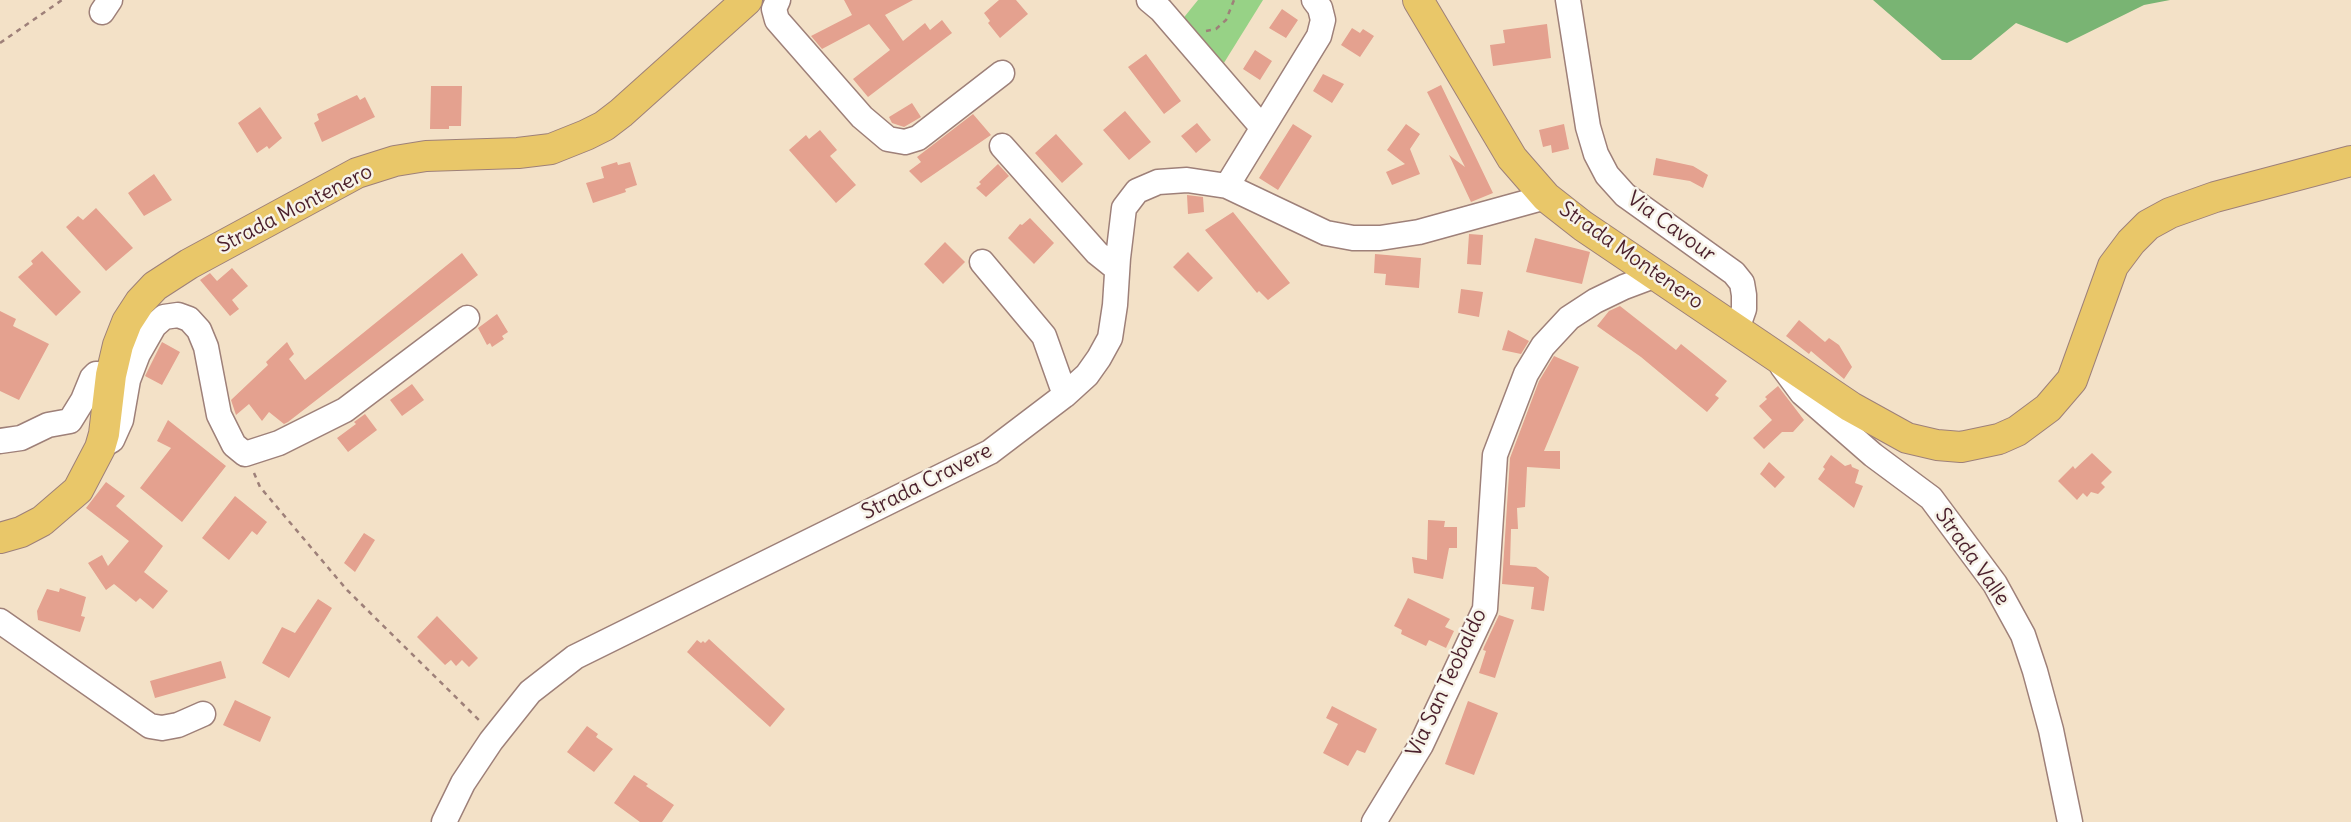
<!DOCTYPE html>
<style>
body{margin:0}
canvas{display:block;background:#f3e1c7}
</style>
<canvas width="2351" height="822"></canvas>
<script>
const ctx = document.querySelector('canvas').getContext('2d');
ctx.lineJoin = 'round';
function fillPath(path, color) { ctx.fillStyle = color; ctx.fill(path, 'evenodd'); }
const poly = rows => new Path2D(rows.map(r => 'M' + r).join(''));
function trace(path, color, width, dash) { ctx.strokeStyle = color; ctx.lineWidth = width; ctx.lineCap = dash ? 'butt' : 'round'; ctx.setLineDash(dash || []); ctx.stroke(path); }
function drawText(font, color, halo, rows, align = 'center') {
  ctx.font = font + ' Delius,sans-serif'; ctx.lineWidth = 5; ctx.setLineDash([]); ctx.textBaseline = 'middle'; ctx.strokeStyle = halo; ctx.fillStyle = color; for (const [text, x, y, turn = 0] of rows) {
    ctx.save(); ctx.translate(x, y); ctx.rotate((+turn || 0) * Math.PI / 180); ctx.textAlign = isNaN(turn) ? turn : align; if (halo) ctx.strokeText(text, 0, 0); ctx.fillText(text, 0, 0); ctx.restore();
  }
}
const green = poly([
 [1198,0,1263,0,1222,66,1181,21]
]);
const forest = poly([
 [1873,0,2199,0,2170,0,2144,5,2067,43,2016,23,1971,60,1942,60]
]);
const building = poly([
 [844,0,913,0,885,15,903,41,925,23,930,30,942,20,952,33,868,97,853,79,890,50,869,24,822,49,811,36,852,15],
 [999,0,1016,0,1028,14,1000,38,988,23,990,21,984,13],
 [1282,9,1298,20,1286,38,1269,28],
 [1547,24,1551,58,1493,66,1490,45,1505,43,1503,30],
 [1352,28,1360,33,1363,29,1374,36,1360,57,1341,45],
 [1255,50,1272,61,1260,80,1243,69],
 [1146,54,1181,101,1164,114,1128,67],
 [1323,74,1344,84,1332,103,1313,91],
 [1441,85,1493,193,1471,202,1449,155,1465,167,1427,92],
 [431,86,462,86,461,126,449,126,449,129,430,129],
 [357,95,360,100,365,97,375,117,322,142,314,123,319,120,317,114],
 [912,103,921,117,904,127,892,123,889,117],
 [260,107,282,138,269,149,267,146,257,153,238,123],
 [1125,111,1151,142,1129,160,1103,130],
 [973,114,991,135,921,183,909,171,921,162,917,157],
 [1197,123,1211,140,1196,153,1181,136],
 [1293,124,1312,136,1278,190,1259,178],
 [1406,124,1420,134,1410,149,1420,174,1392,185,1386,172,1405,164,1387,150],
 [1564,124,1569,149,1552,153,1551,145,1543,147,1539,130],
 [820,130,837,150,830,156,856,185,836,203,789,150,806,135,809,139],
 [1056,134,1083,164,1062,183,1035,153],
 [1656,158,1693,166,1708,175,1703,188,1690,181,1653,175],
 [617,162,618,165,630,162,637,185,625,189,626,192,593,203,586,183,604,178,601,167],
 [998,164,1009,176,986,197,976,188,981,184,979,182],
 [154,174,172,200,144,216,128,193],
 [1187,195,1203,197,1204,212,1188,214],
 [96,208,133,248,106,271,66,227,78,216,83,220],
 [1233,212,1290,283,1268,300,1259,291,1257,293,1205,230],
 [1030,218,1054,243,1034,264,1008,238,1020,224,1022,225],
 [1469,234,1483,235,1481,265,1467,264],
 [1535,238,1590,252,1582,284,1526,272],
 [945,242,965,262,943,284,924,264],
 [42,251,81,292,56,316,18,277,33,264,31,261],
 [1188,252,1213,278,1198,292,1173,267],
 [462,253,478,275,288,422,284,424,269,412,262,421,249,404,236,415,231,400,268,365,266,362,287,342,294,354,289,359,305,380],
 [1375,254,1421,258,1419,288,1385,285,1386,274,1374,273],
 [232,268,248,286,232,300,239,309,230,316,200,280,210,273,217,281],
 [1461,289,1483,292,1479,317,1458,313],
 [1620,306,1676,350,1681,344,1727,381,1715,395,1719,398,1707,412,1641,357,1597,326,1609,311],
 [0,311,16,319,13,326,49,344,19,400,0,391],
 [497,314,508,332,502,336,504,339,492,347,490,343,487,345,478,328],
 [1799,320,1825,342,1829,338,1839,345,1852,367,1844,379,1811,351,1809,354,1786,336],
 [1508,330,1529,341,1521,354,1502,350],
 [162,342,180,352,162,385,145,376],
 [1554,356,1579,367,1544,451,1560,451,1560,469,1527,467,1525,507,1517,508,1518,529,1511,529,1510,565,1536,567,1549,577,1544,611,1531,609,1534,587,1502,584,1510,458,1539,381],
 [412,384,424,400,402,416,390,400],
 [1778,386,1804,420,1793,432,1782,432,1764,449,1753,438,1772,420,1759,406,1767,399,1765,397],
 [365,414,377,430,348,452,337,438,356,424,354,422],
 [168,420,226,466,182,522,140,488,171,448,157,441],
 [2092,453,2112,472,2101,483,2105,487,2098,494,2091,492,2087,497,2083,493,2077,500,2058,481,2073,466,2075,469],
 [1831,455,1845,466,1851,464,1852,467,1859,470,1855,483,1863,486,1854,508,1818,479,1825,469,1823,467],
 [1769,462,1785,477,1775,488,1760,474],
 [106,482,125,496,116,506,163,546,144,572,168,591,153,609,140,598,136,602,114,584,106,590,88,563,102,555,108,566,129,541,86,508],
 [235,496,267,522,257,535,252,531,229,560,202,538],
 [1428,520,1445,521,1444,527,1457,527,1457,548,1449,548,1443,579,1414,573,1412,557,1427,560],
 [364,533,375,540,355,572,344,563],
 [60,588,86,597,81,616,85,617,80,632,38,620,37,611,47,589,59,592],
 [1408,598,1450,619,1445,627,1454,631,1446,648,1429,640,1426,646,1401,634,1402,630,1394,626],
 [318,599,332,608,289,678,262,663,282,627,295,633],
 [1499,615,1514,620,1495,678,1479,673,1486,651,1483,650,1484,647],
 [437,616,478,658,469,667,462,660,456,666,451,660,445,665,417,637],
 [709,639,785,709,770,727,687,652,697,640,701,643,703,641,705,643],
 [221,661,226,678,155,698,150,681],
 [235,700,271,717,260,742,223,725],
 [1468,701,1498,713,1474,775,1445,764],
 [1332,706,1377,729,1365,753,1357,750,1348,766,1323,753,1338,724,1326,718],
 [587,726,598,734,596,737,613,749,594,772,567,752],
 [634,775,648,784,646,786,674,805,662,822,640,822,614,803]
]);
const path = poly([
 [1206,31,1216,29,1226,20,1234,0],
 [0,43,62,0],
 [254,473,260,487,347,590,480,721]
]);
const minor = poly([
 [778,0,774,9,777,20,862,117,888,139,905,142,918,138,1002,73],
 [1149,0,1161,10,1261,126],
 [1568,0,1588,127,1596,154,1607,175,1625,195,1734,273,1742,283,1744,295,1744,309,1737,329],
 [102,12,110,0],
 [1002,146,1097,253,1117,269],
 [1227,186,1319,36,1323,20,1320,8,1314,0],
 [982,262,1044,336,1065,395],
 [1782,366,1802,393,1873,455,1931,498,1995,584,2023,635,2035,671,2051,730,2070,822],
 [0,441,21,438,48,425,70,421,83,400,92,378,96,374,111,375],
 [100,447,112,440,121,420,128,380,138,354,154,326,164,317,178,315,189,319,199,330,206,347,219,415,234,445,245,454,279,443,345,410,467,318],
 [0,621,150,726,162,728,178,725,203,714],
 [444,822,463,783,491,741,530,692,575,657,990,452,1065,395,1087,375,1099,358,1110,338,1115,305,1118,258,1124,208,1137,191,1158,182,1187,180,1227,186,1326,233,1353,238,1380,238,1419,232,1546,197],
 [1374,822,1421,745,1485,609,1495,455,1526,374,1543,346,1569,318,1595,301,1624,287,1656,275]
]);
const major = poly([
 [1418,0,1512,158,1546,197,1583,226,1851,407,1907,438,1937,445,1961,447,1999,439,2017,431,2048,408,2072,380,2113,266,2131,242,2148,225,2170,213,2215,197,2351,161],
 [0,538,21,532,42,521,78,490,100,448,104,434,111,375,118,345,127,322,140,302,155,286,189,264,357,173,395,161,426,156,518,153,551,149,586,135,604,126,621,113,747,0]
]);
const streetNames = [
 ["Strada Montenero",295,209,-27],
 ["Via Cavour",1671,227,36],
 ["Strada Montenero",1631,256,35],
 ["Strada Cravere",927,482,-27],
 ["Strada Valle",1972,557,55],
 ["Via San Teobaldo",1447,683,-65]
];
fillPath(green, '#97d286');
fillPath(forest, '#79b473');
fillPath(building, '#e4a18f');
trace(minor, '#9e8079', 27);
trace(major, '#9e8079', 32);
trace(path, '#9e8079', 2.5, [5, 5]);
trace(minor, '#fff', 24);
trace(major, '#e9c769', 30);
drawText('21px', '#4a1f2b', '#f7f3e8', streetNames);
</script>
